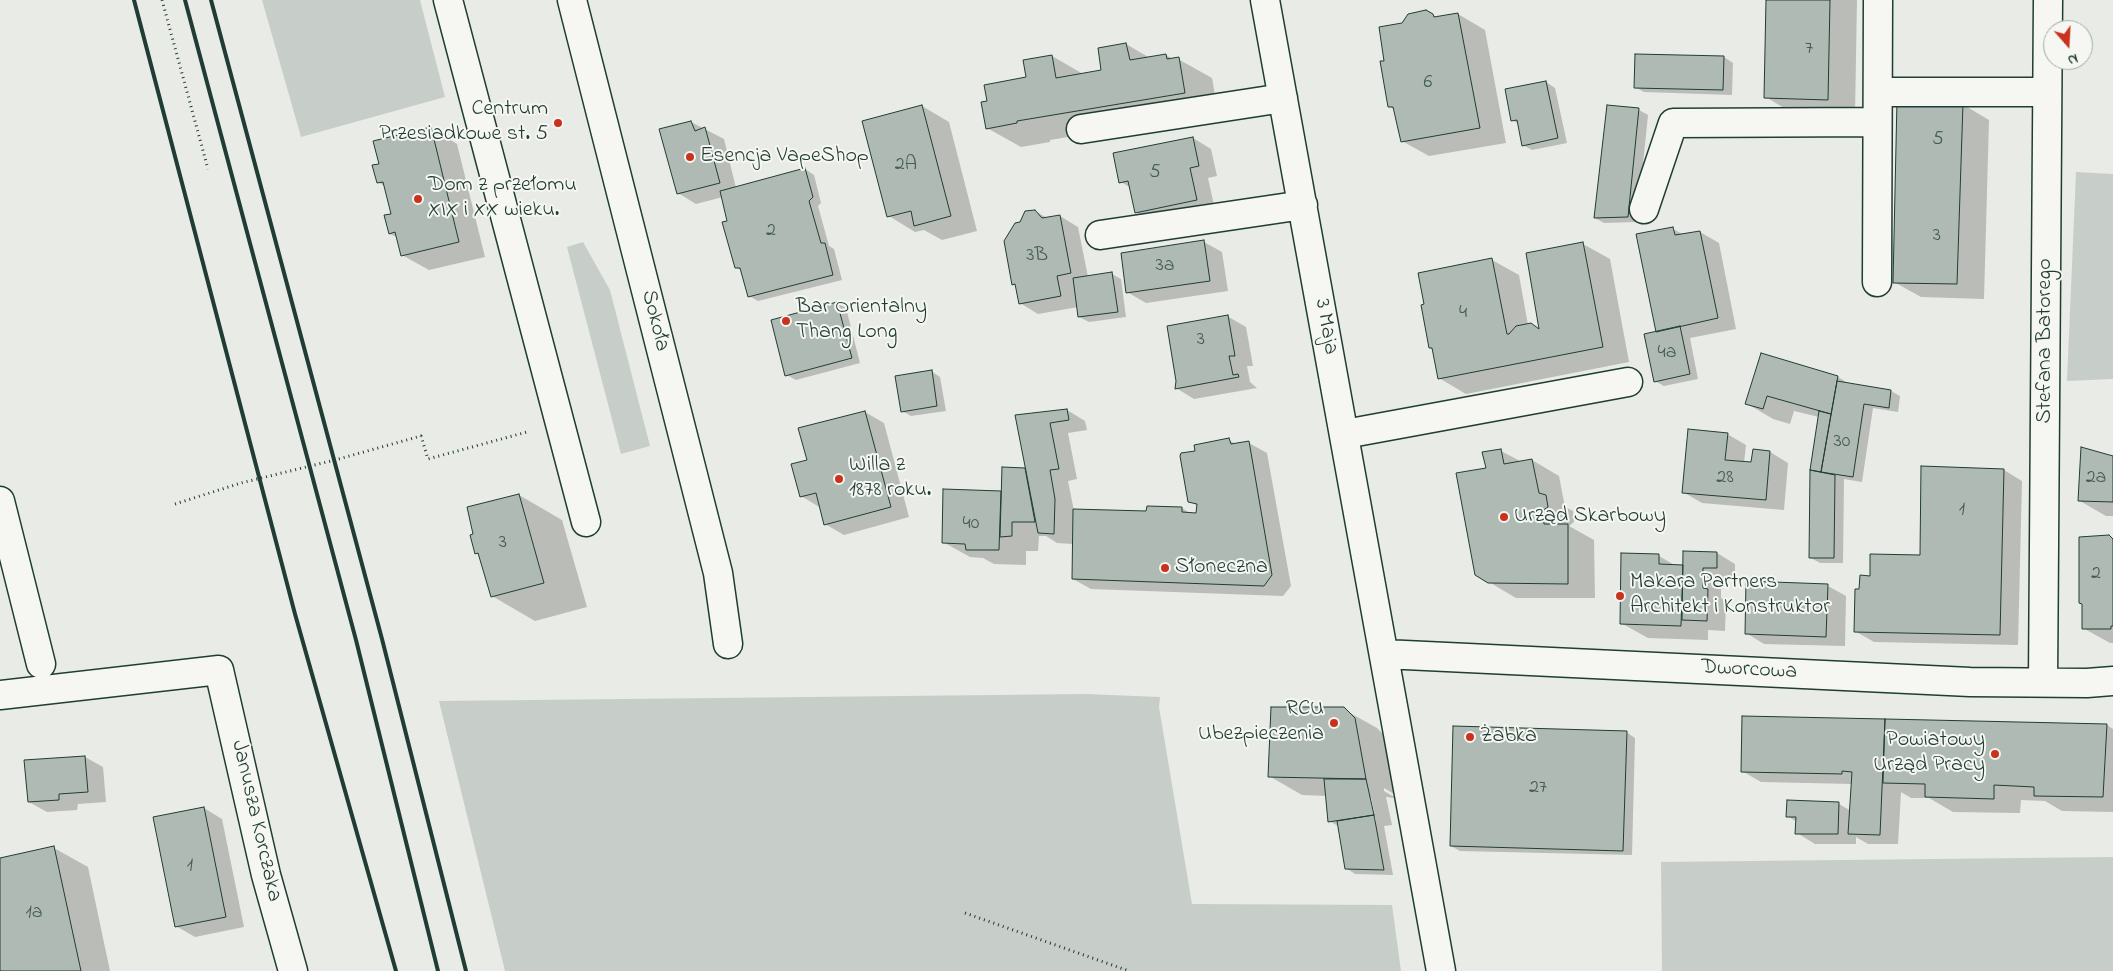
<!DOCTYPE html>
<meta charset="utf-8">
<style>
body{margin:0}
#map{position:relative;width:2113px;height:971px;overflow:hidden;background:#e9ebe7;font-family:"Indie Flower",sans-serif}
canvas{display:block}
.north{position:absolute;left:2043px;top:20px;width:50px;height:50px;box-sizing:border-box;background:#f6f6f2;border:1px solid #a0aca6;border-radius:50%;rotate:161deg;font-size:14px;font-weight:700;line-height:20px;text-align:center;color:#1f3d34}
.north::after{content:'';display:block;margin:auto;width:18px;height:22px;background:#c8321e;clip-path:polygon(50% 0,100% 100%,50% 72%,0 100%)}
</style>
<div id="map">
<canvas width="2113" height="971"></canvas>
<div class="north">N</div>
</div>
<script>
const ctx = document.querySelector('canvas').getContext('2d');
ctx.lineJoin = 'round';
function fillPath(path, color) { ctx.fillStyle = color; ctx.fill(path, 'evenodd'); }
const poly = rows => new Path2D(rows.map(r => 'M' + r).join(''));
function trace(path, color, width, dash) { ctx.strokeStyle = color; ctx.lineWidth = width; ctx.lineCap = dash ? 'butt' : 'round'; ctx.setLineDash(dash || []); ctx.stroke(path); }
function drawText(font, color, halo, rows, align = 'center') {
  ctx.font = font + ' "Indie Flower",sans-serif'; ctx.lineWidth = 4; ctx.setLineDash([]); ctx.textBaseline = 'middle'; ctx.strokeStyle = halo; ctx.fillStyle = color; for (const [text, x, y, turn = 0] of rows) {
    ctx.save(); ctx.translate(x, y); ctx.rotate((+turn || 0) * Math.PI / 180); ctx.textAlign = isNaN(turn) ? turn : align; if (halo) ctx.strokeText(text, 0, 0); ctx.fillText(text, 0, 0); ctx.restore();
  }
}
const green = poly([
 [262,0,420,0,445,97,301,137],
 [2076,172,2113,174,2113,379,2067,381],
 [583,242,610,290,650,446,621,454,567,247],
 [1085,694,1160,697,1159,707,1192,904,1392,905,1401,971,505,971,439,701],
 [2113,857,2113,971,1662,971,1661,862]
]);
const shadow = poly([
 [1767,0,1857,0,1855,114,1792,113,1766,97],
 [1426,12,1437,18,1458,14,1485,30,1506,143,1429,156,1402,141,1395,110,1389,106,1403,24],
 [1126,44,1150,58,1166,55,1173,59,1178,59,1212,78,1218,112,1050,140,1050,142,1021,147,987,128,988,103,1027,78,1052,56,1083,74,1102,71],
 [1724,57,1733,63,1732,95,1644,92,1635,87],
 [1546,82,1555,88,1567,143,1532,150,1523,145,1519,124,1512,120],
 [1962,104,1989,120,1984,299,1921,297,1894,282],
 [922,106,949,122,977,231,942,240,924,230,915,232,889,216],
 [1608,106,1639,110,1648,115,1637,222,1604,223,1595,218],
 [691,122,724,139,736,188,805,169,814,175,821,203,818,206,829,246,834,249,842,280,758,301,749,296,742,271,736,267,729,222,723,197,696,204,678,193],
 [431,128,457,144,485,257,429,270,402,255,398,238,390,234,392,215,386,187,378,182,380,165],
 [1193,138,1211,149,1217,176,1208,178,1215,210,1154,223,1136,212,1131,188,1121,182],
 [1035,211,1047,218,1060,216,1078,227,1088,277,1112,274,1121,279,1126,317,1089,322,1079,317,1078,307,1038,314,1020,303,1016,285,1013,284,1021,223],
 [1673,229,1684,235,1700,232,1719,243,1736,329,1690,338,1698,379,1664,386,1655,381,1657,332],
 [1204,242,1222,252,1228,291,1146,303,1127,292],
 [1583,244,1610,259,1629,362,1466,394,1439,378,1434,350,1430,348,1492,260,1519,275,1528,325,1541,330],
 [837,303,846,308,860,363,796,380,787,375],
 [1227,316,1246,327,1253,366,1247,366,1250,382,1257,388,1194,399,1176,388],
 [1761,354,1838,377,1851,385,1891,391,1900,396,1898,412,1873,408,1862,482,1844,479,1843,563,1820,563,1811,558,1811,470,1819,417,1794,411,1790,424,1773,419,1746,403],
 [931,371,940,377,946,411,911,416,902,411],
 [1067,410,1085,421,1087,430,1068,433,1077,479,1068,481,1074,511,1147,512,1182,508,1191,514,1197,514,1198,506,1189,501,1196,452,1229,440,1237,445,1249,443,1267,453,1291,586,1283,596,1091,589,1073,579,1073,544,1057,543,1046,536,1039,536,1038,551,1026,551,1026,565,994,564,983,558,970,557,943,542,944,490,1002,492,1025,469,1027,470,1017,416],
 [865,412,884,423,909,517,844,535,825,524,821,508,801,496,808,461],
 [1727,434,1746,445,1744,463,1753,464,1754,451,1770,452,1788,463,1784,510,1702,503,1683,492],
 [1501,451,1522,462,1532,460,1559,476,1565,507,1573,511,1574,522,1569,526,1594,540,1595,598,1516,598,1489,582,1488,469],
 [2113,457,2113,516,2106,516,2080,501],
 [2004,470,2022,481,2018,645,1874,642,1855,631,1861,590,1871,577,1922,556],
 [519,495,562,520,587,607,535,621,492,596,481,556,476,553],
 [2113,539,2113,643,2110,643,2083,628],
 [1717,553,1735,564,1735,578,1721,578,1721,598,1726,601,1725,631,1708,630,1708,640,1648,638,1621,623,1659,556,1676,566,1682,566],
 [1828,586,1846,596,1845,646,1764,644,1746,633],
 [1343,709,1377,728,1388,739,1399,797,1384,788,1384,791,1396,798,1386,797,1392,825,1384,826,1393,875,1355,874,1346,868,1340,827,1329,821,1327,796,1302,795,1269,776],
 [1369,797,1371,797,1376,821,1374,821],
 [1743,717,2107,725,2113,729,2113,812,2062,811,2045,801,2021,800,2020,813,1953,812,1929,798,1911,798,1901,792,1898,844,1868,844,1856,837,1856,844,1815,844,1797,833,1797,822,1787,816,1839,804,1851,811,1852,784,1761,782,1742,771],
 [1626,732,1635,738,1632,855,1460,851,1451,846],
 [85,757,103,767,106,802,78,804,77,810,47,812,29,802],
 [204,808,222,819,244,927,195,937,176,926],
 [54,848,88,867,110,971,0,971,0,859]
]);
const building = poly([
 [1766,0,1830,0,1828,100,1764,98,1766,0],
 [1426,10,1433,14,1434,17,1458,13,1480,128,1401,142,1393,107,1388,107,1380,61,1384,61,1379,27,1402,23,1408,14,1426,10],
 [1126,43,1130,60,1166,54,1167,59,1179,57,1185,93,1017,121,1017,123,986,129,981,102,987,101,984,85,1026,77,1023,60,1052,55,1056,78,1101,70,1098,48,1126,43],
 [1635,54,1724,56,1723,90,1634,88,1635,54],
 [1546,81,1558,138,1522,146,1517,120,1511,121,1505,89,1546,81],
 [1897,100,1963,103,1957,284,1893,283,1897,100],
 [922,105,951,216,914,226,911,211,887,217,862,121,922,105],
 [1607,105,1639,108,1628,217,1594,218,1607,105],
 [691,121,695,131,705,127,720,183,677,194,659,129,691,121],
 [431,127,459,242,401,256,395,232,389,234,384,215,391,214,383,182,377,183,372,165,379,164,373,141,431,127],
 [1193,137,1199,166,1190,168,1197,200,1135,213,1128,181,1119,183,1113,153,1193,137],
 [805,168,813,197,809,201,821,243,825,243,833,275,748,297,740,268,735,268,722,222,727,221,720,191,805,168],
 [1035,210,1042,218,1060,215,1071,273,1057,276,1061,296,1019,304,1015,284,1012,285,1004,241,1015,223,1020,222,1025,211,1035,210],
 [1673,227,1675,235,1700,231,1718,318,1656,332,1636,234,1673,227],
 [1204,240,1210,281,1126,293,1121,253,1204,240],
 [1583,242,1603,347,1438,379,1432,348,1429,348,1421,305,1424,304,1418,273,1492,258,1507,334,1509,334,1516,326,1531,323,1539,329,1526,253,1583,242],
 [1112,272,1118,312,1078,317,1073,278,1112,272],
 [837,302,852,358,785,376,771,320,837,302],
 [1228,315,1235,356,1229,356,1233,375,1238,374,1239,377,1175,389,1176,381,1167,326,1228,315],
 [1680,326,1690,374,1654,382,1644,334,1680,326],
 [1761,353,1838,376,1831,414,1767,396,1763,409,1745,404,1761,353],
 [932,370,937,406,901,412,895,376,932,370],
 [1837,381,1891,390,1889,408,1864,404,1853,477,1821,472,1837,381],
 [1067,409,1069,420,1050,423,1059,469,1050,470,1055,499,1054,534,1038,533,1015,415,1067,409],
 [865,411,891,507,824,525,816,493,800,497,791,464,807,460,798,428,865,411],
 [1819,411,1831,414,1821,472,1810,470,1819,411],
 [1688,429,1728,433,1725,460,1751,462,1753,449,1770,451,1766,500,1682,493,1688,429],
 [1229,438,1231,444,1249,441,1272,575,1264,586,1072,579,1073,509,1146,511,1147,506,1182,507,1182,512,1196,513,1197,504,1188,502,1180,456,1181,453,1195,451,1194,445,1229,438],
 [2081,447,2113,456,2113,502,2078,501,2081,447],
 [1501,449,1504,464,1532,459,1539,493,1546,495,1548,507,1542,511,1544,524,1568,524,1568,584,1488,583,1475,575,1456,473,1486,468,1482,452,1501,449],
 [1921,466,2004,469,2000,635,1854,632,1855,589,1859,589,1860,575,1870,576,1870,554,1920,555,1921,466],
 [1002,467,1025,468,1035,522,1012,522,1012,536,1000,537,1002,467],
 [1810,470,1835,475,1834,558,1809,558,1810,470],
 [943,489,1001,491,999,550,966,550,965,544,942,543,943,489],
 [519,494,544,583,491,597,478,553,475,554,470,535,473,534,467,507,519,494],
 [2109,535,2113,539,2113,626,2111,626,2111,629,2082,629,2082,604,2079,603,2079,537,2109,535],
 [1683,551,1717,552,1717,568,1703,568,1703,588,1708,589,1707,621,1682,620,1683,551],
 [1621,553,1659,554,1659,564,1683,565,1681,626,1620,624,1621,553],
 [1746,581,1828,584,1826,637,1745,634,1746,581],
 [1271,707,1344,707,1355,718,1366,779,1268,777,1271,707],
 [1742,716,1885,719,1880,835,1848,834,1852,772,1842,771,1842,774,1741,772,1742,716],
 [1885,719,2107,724,2103,797,2034,796,2034,787,1994,785,1994,799,1925,797,1925,784,1883,783,1885,719],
 [1453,726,1627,731,1623,851,1450,846,1453,726],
 [85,756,88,792,59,794,59,800,28,802,24,760,85,756],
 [1324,779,1366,779,1374,815,1328,822,1324,779],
 [1787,800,1839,802,1838,834,1795,834,1796,817,1786,817,1787,800],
 [204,807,226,917,175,927,153,817,204,807],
 [1374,815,1384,870,1345,869,1337,821,1374,815],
 [54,846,81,971,0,971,0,858,54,846]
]);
const path = poly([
 [162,0,208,169],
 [175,504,241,483,335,460,421,436,428,459,527,432],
 [965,913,1129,971]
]);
const minor = poly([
 [448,0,586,522],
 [572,0,718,573,728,644],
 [1265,0,1441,971],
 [1878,92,2047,92],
 [1081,129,1283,98],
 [1644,209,1673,123,1877,122],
 [1100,235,1303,205],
 [1877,282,1878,0],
 [1345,434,1628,382],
 [0,501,41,664],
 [1384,654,1970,682,2087,683,2113,681],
 [2043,682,2048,0],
 [0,695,219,670,266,875,293,971]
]);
const rail = poly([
 [134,0,295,614,396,971],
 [185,0,356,640,438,971],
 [211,0,382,639,466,971]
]);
const markers = [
 [558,123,5,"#c8321e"],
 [690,157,5,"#c8321e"],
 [418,199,5,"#c8321e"],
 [786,321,5,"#c8321e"],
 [839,479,5,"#c8321e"],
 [1504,517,5,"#c8321e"],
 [1165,568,5,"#c8321e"],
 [1620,596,5,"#c8321e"],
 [1334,723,5,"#c8321e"],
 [1470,737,5,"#c8321e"],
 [1995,754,5,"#c8321e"]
];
const numberNames = [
 ["7",1809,50],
 ["6",1428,84],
 ["5",1938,141],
 ["2A",906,166],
 ["5",1155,174],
 ["2",771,232],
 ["3",1937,237],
 ["3B",1037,257],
 ["3a",1165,267],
 ["4",1463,314],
 ["3",1201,341],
 ["4a",1667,354],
 ["30",1842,443],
 ["28",1725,479],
 ["2a",2096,479],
 ["1",1962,511],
 ["40",971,525],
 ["3",503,544],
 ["2",2096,575],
 ["27",1538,789],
 ["1",190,867],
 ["1a",34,914]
];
const poiNames = [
 ["Centrum",548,110,"right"],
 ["Przesiadkowe st. 5",548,135,"right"],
 ["Esencja VapeShop",700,157],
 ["Dom z przełomu",428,186],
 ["XIX i XX wieku.",428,211],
 ["Bar Orientalny",796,308],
 ["Thang Long",796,333],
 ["Willa z",849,466],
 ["1878 roku.",849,491],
 ["Urząd Skarbowy",1514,517],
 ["Słoneczna",1175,568],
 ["Makara Partners",1630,583],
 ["Architekt i Konstruktor",1630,608],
 ["RCU",1324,710,"right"],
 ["Ubezpieczenia",1324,735,"right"],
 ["Żabka",1480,737],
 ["Powiatowy",1985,741,"right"],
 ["Urząd Pracy",1985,766,"right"]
];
const streetNames = [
 ["Sokoła",654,321,76],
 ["3 Maja",1325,327,80],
 ["Stefana Batorego",2046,341,-90],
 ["Dworcowa",1749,671,3],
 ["Janusza Korczaka",255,821,77]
];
fillPath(green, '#c7cec9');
fillPath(shadow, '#0003');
fillPath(building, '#b0bab5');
trace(building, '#1f3d34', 1);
trace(minor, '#1f3d34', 31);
trace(path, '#1f3d34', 3, [1, 4]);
trace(minor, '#f6f6f2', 28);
trace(rail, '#1f3d34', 4);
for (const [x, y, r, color] of markers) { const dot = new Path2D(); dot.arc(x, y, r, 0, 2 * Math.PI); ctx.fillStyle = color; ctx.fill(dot); trace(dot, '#f6f6f2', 2); }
drawText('20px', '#435c54', null, numberNames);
drawText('22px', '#1f3d34', '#f6f6f2', poiNames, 'left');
drawText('22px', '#1f3d34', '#f6f6f2', streetNames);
</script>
